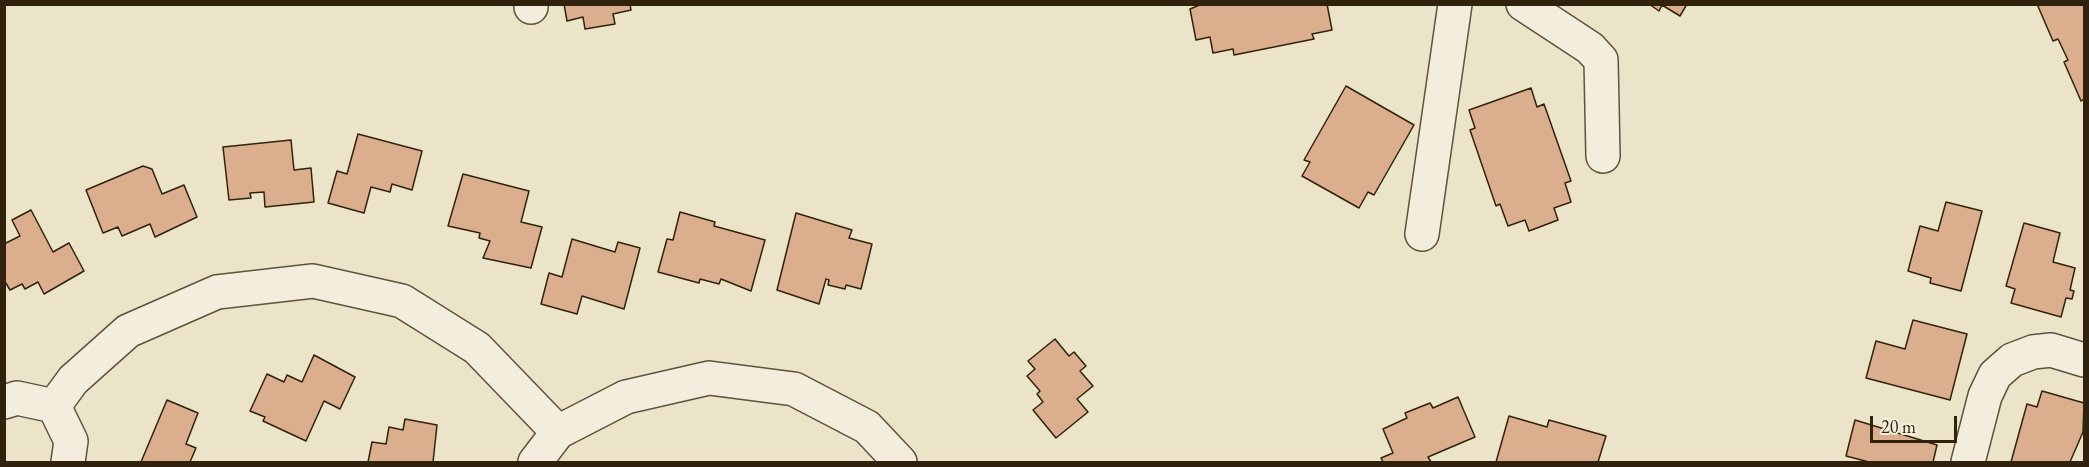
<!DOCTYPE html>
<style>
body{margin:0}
#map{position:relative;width:2089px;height:467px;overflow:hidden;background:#ebe4c9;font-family:"EB Garamond",serif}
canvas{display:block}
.frame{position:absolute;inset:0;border:6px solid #31220d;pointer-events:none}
.scale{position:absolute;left:1870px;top:416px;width:87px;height:27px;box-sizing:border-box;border:3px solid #31220d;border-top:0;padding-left:8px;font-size:18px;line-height:21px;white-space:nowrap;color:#31220d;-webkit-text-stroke:4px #f2eddc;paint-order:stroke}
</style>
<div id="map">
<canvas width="2089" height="467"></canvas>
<div class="frame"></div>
<div class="scale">20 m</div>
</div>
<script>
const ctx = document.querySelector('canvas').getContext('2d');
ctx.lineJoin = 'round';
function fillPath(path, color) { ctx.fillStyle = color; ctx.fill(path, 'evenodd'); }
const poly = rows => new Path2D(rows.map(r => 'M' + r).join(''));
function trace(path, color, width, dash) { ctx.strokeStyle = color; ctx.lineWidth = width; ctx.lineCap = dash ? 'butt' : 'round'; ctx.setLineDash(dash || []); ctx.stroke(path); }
const building = poly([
 [564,4,630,4,631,10,613,14,615,24,585,29,583,17,567,21,564,4],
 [1202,4,1327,4,1332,30,1312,34,1314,39,1234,55,1233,49,1213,53,1210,37,1196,40,1190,9,1202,4],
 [1649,4,1687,4,1680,16,1662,5,1659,11,1649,4],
 [2037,4,2084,4,2084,99,2081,101,2064,62,2068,60,2058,39,2053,41,2037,4],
 [1346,86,1414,125,1374,195,1368,192,1359,208,1302,176,1310,162,1304,160,1346,86],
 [1531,88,1537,107,1544,104,1571,181,1565,183,1571,202,1554,208,1558,220,1529,231,1525,220,1508,226,1500,204,1496,206,1470,130,1475,128,1469,110,1531,88],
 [358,134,422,151,412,190,392,184,390,192,371,187,364,213,328,203,337,171,347,174,358,134],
 [291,140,294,170,311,168,314,202,265,207,264,192,250,193,251,198,229,200,223,147,291,140],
 [143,166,152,169,162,194,184,185,197,217,155,237,150,224,122,236,118,227,103,233,86,190,143,166],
 [463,174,529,191,521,222,542,227,531,268,483,258,490,241,479,238,480,233,448,226,463,174],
 [1946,202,1982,211,1961,291,1930,283,1931,278,1908,271,1920,226,1938,231,1946,202],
 [31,210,53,252,69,243,84,271,44,294,38,282,25,289,22,284,10,290,4,280,4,244,20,236,12,220,31,210],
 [680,212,715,222,714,226,765,240,751,291,721,279,719,284,700,279,699,283,658,272,667,239,673,240,680,212],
 [796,213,852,230,849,238,872,244,861,289,846,285,845,289,828,285,829,280,826,279,819,304,777,290,796,213],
 [2024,223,2060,233,2053,262,2075,268,2070,290,2074,291,2072,299,2066,298,2061,317,2011,303,2015,289,2006,286,2024,223],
 [572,239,615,252,618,242,640,248,624,309,582,296,577,314,541,304,549,273,562,277,572,239],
 [1913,320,1967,334,1950,400,1866,378,1876,341,1905,349,1913,320],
 [1055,339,1069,356,1074,352,1086,366,1080,371,1093,386,1077,399,1088,412,1056,438,1033,410,1043,402,1037,394,1040,391,1027,376,1035,369,1028,361,1055,339],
 [314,355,355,377,340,409,324,401,306,441,263,421,265,417,250,411,267,374,284,382,287,375,302,382,314,355],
 [2042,391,2084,403,2083,432,2070,462,2011,462,2027,404,2037,407,2042,391],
 [1458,397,1475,437,1428,457,1431,462,1383,462,1381,458,1393,453,1383,429,1407,418,1405,413,1430,403,1433,408,1458,397],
 [167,400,198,413,186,444,196,448,190,462,141,462,167,400],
 [1509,416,1547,427,1549,420,1606,436,1598,462,1496,462,1509,416],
 [405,419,437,425,433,462,368,462,372,442,386,444,389,427,403,430,405,419],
 [1855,420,1937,445,1933,462,1869,462,1846,456,1855,420]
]);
const minor = poly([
 [531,4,531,7],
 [1523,4,1590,48,1601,60,1603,156],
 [1422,234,1455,4],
 [4,402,17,398,54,406],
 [54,406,73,380,128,331,217,292,313,281,402,301,477,348,558,432],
 [54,406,71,441,68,462],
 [535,462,558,432,626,397,709,378,794,389,867,427,900,462],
 [1968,462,1985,396,1995,375,2012,360,2033,352,2051,350,2084,360]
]);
fillPath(building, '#dbaf8d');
trace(building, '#31220d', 1.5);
trace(minor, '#60523c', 36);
trace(minor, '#f2eddc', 33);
</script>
